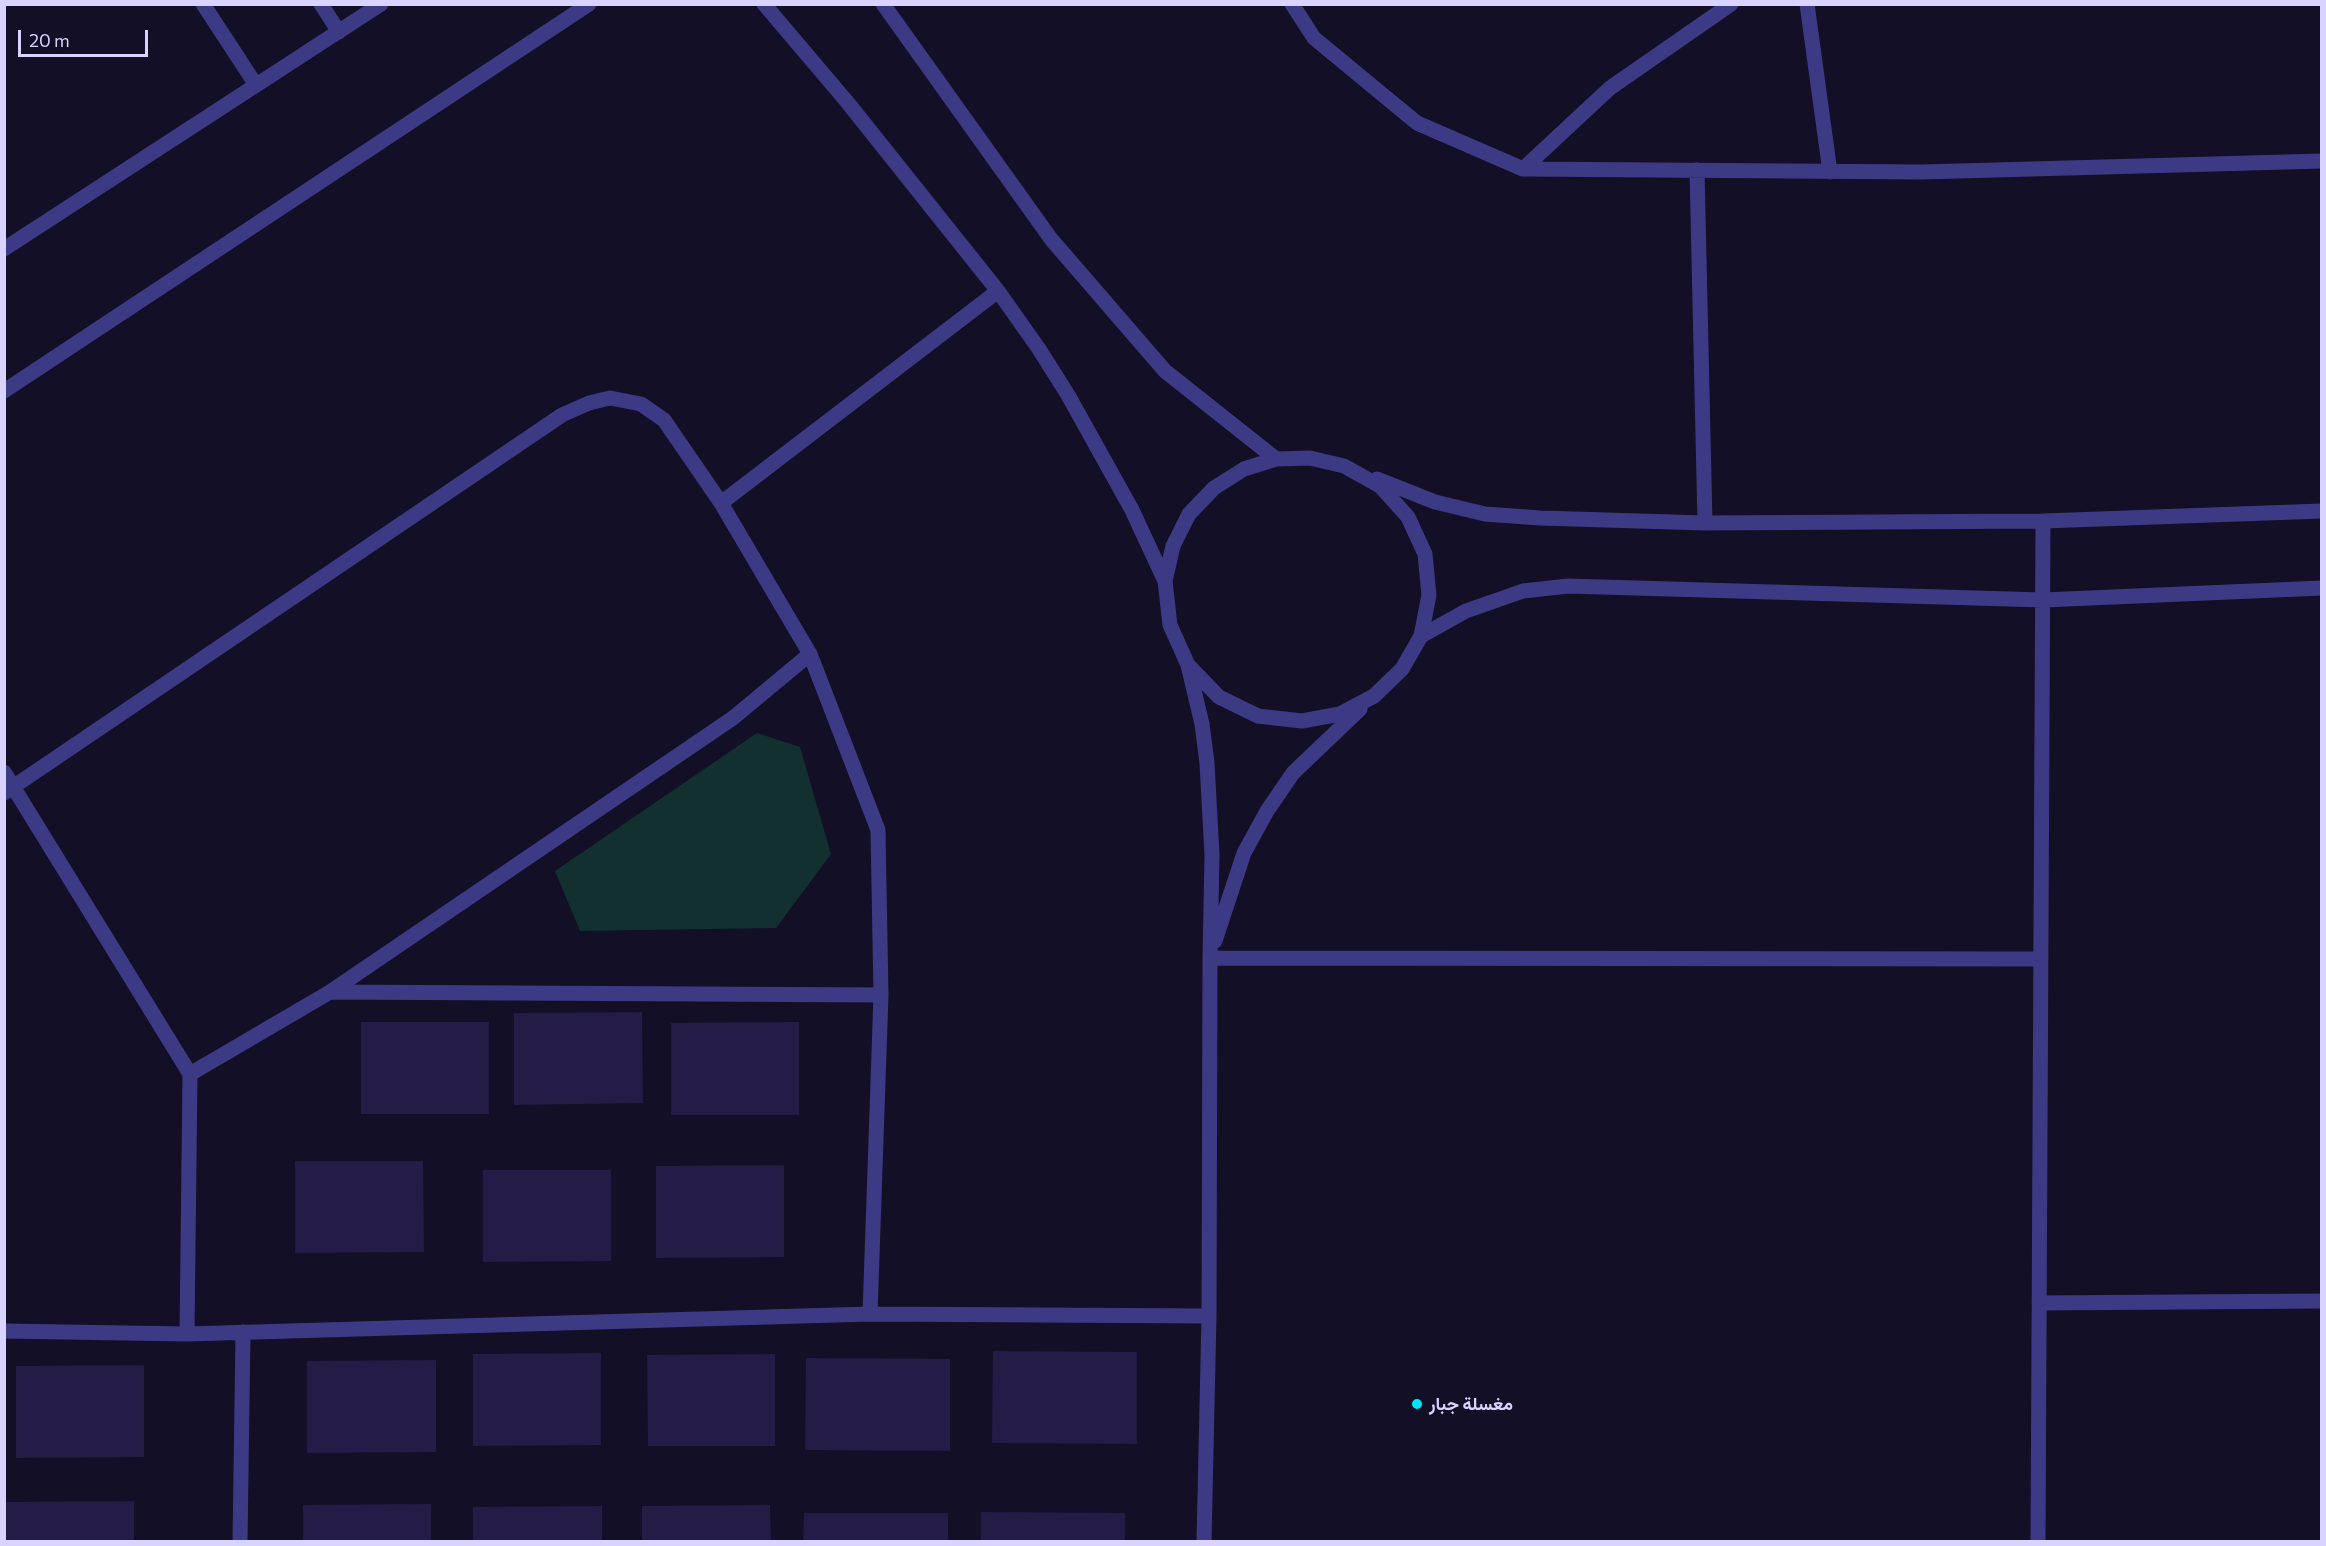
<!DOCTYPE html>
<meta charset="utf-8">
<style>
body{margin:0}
#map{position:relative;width:2326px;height:1546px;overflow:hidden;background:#130f26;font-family:Commissioner,sans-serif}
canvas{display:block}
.frame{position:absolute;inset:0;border:6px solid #d9d4ff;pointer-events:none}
.scale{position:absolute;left:18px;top:30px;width:130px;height:27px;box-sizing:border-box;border:3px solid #d9d4ff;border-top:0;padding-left:8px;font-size:18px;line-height:21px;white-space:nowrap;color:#d9d4ff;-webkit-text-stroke:4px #130f26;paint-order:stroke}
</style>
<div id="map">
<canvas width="2326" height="1546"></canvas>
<div class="frame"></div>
<div class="scale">20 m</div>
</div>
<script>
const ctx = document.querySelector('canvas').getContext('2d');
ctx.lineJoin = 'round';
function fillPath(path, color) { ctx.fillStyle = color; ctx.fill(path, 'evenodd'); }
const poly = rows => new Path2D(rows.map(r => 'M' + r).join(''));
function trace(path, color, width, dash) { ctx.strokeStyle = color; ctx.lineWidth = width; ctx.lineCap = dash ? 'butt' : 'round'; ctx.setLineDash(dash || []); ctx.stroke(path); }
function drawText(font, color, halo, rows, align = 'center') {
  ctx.font = font + ' Commissioner,Vazirmatn,sans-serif'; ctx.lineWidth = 6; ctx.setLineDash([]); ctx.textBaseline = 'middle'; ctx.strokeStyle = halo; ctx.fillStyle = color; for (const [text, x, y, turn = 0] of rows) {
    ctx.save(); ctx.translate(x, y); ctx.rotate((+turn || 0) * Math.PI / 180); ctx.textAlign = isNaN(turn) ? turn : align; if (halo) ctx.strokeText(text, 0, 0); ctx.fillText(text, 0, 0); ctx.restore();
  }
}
const green = poly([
 [757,733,800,747,831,854,776,928,580,931,555,871]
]);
const building = poly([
 [642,1012,643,1103,514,1105,514,1013],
 [361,1022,489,1022,489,1114,361,1114],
 [799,1022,799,1115,671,1115,671,1023],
 [295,1161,423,1161,424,1252,295,1253],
 [784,1165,784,1257,656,1258,656,1166],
 [483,1170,611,1170,611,1261,483,1262],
 [993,1351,1137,1352,1137,1444,992,1443],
 [601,1353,601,1445,473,1446,473,1354],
 [775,1354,775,1446,648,1446,647,1355],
 [806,1358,950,1359,950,1451,805,1450],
 [436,1360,436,1452,307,1453,307,1361],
 [144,1365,144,1457,16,1458,16,1366],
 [134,1501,134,1542,6,1542,6,1502],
 [431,1504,431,1542,303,1542,303,1505],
 [770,1505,771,1542,642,1542,642,1506],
 [602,1506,602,1542,473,1542,473,1507],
 [981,1512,1125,1513,1125,1542,981,1542],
 [804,1513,948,1513,948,1542,803,1542]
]);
const minor = poly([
 [203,4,256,85],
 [321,4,339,32],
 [764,4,848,103,998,291,1039,349,1068,395,1132,510,1165,581],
 [883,4,1051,239,1165,371,1276,459,1310,458,1344,466,1380,486,1408,517,1425,554,1429,595,1421,636,1402,669,1374,696,1340,714,1302,721,1258,716,1219,697,1188,665,1170,625,1165,581,1173,546,1189,514,1214,488,1244,469,1276,459],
 [1292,4,1314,38,1417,123,1523,169,1922,172,2322,161],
 [1807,4,1830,172],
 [1523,169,1610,88,1731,4],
 [1697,170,1705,523],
 [4,249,381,4],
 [4,391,589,4],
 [1377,479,1435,502,1485,514,1540,518,1705,523,2043,521,2322,511],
 [721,503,998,291],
 [1421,636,1466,611,1523,591,1568,586,2043,600,2322,588],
 [1188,665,1202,724,1207,763,1212,855,1210,958,1209,1316,1204,1542],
 [4,772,190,1074,187,1334],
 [4,793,562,415,589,403,610,398,641,404,664,420,721,503,810,654,878,830,881,995,870,1314],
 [1215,941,1244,853,1267,811,1293,773,1360,709],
 [1210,958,2041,959],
 [330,992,881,995],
 [190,1074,330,992,733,718,810,654],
 [2039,1303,2322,1301],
 [4,1331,187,1334,870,1314,1209,1316],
 [240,1542,243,1332],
 [2038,1542,2043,521]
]);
const markers = [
 [1417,1404,6,"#00e5ff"]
];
const poiNames = [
 ["مغسلة جبار",1429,1404]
];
fillPath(green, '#12302f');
fillPath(building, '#241b47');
trace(minor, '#3d3a85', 15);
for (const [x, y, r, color] of markers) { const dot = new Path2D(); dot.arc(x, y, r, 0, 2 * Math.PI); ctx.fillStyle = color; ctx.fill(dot); trace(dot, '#130f26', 2); }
drawText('bold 18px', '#d9d4ff', '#130f26', poiNames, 'left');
</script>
